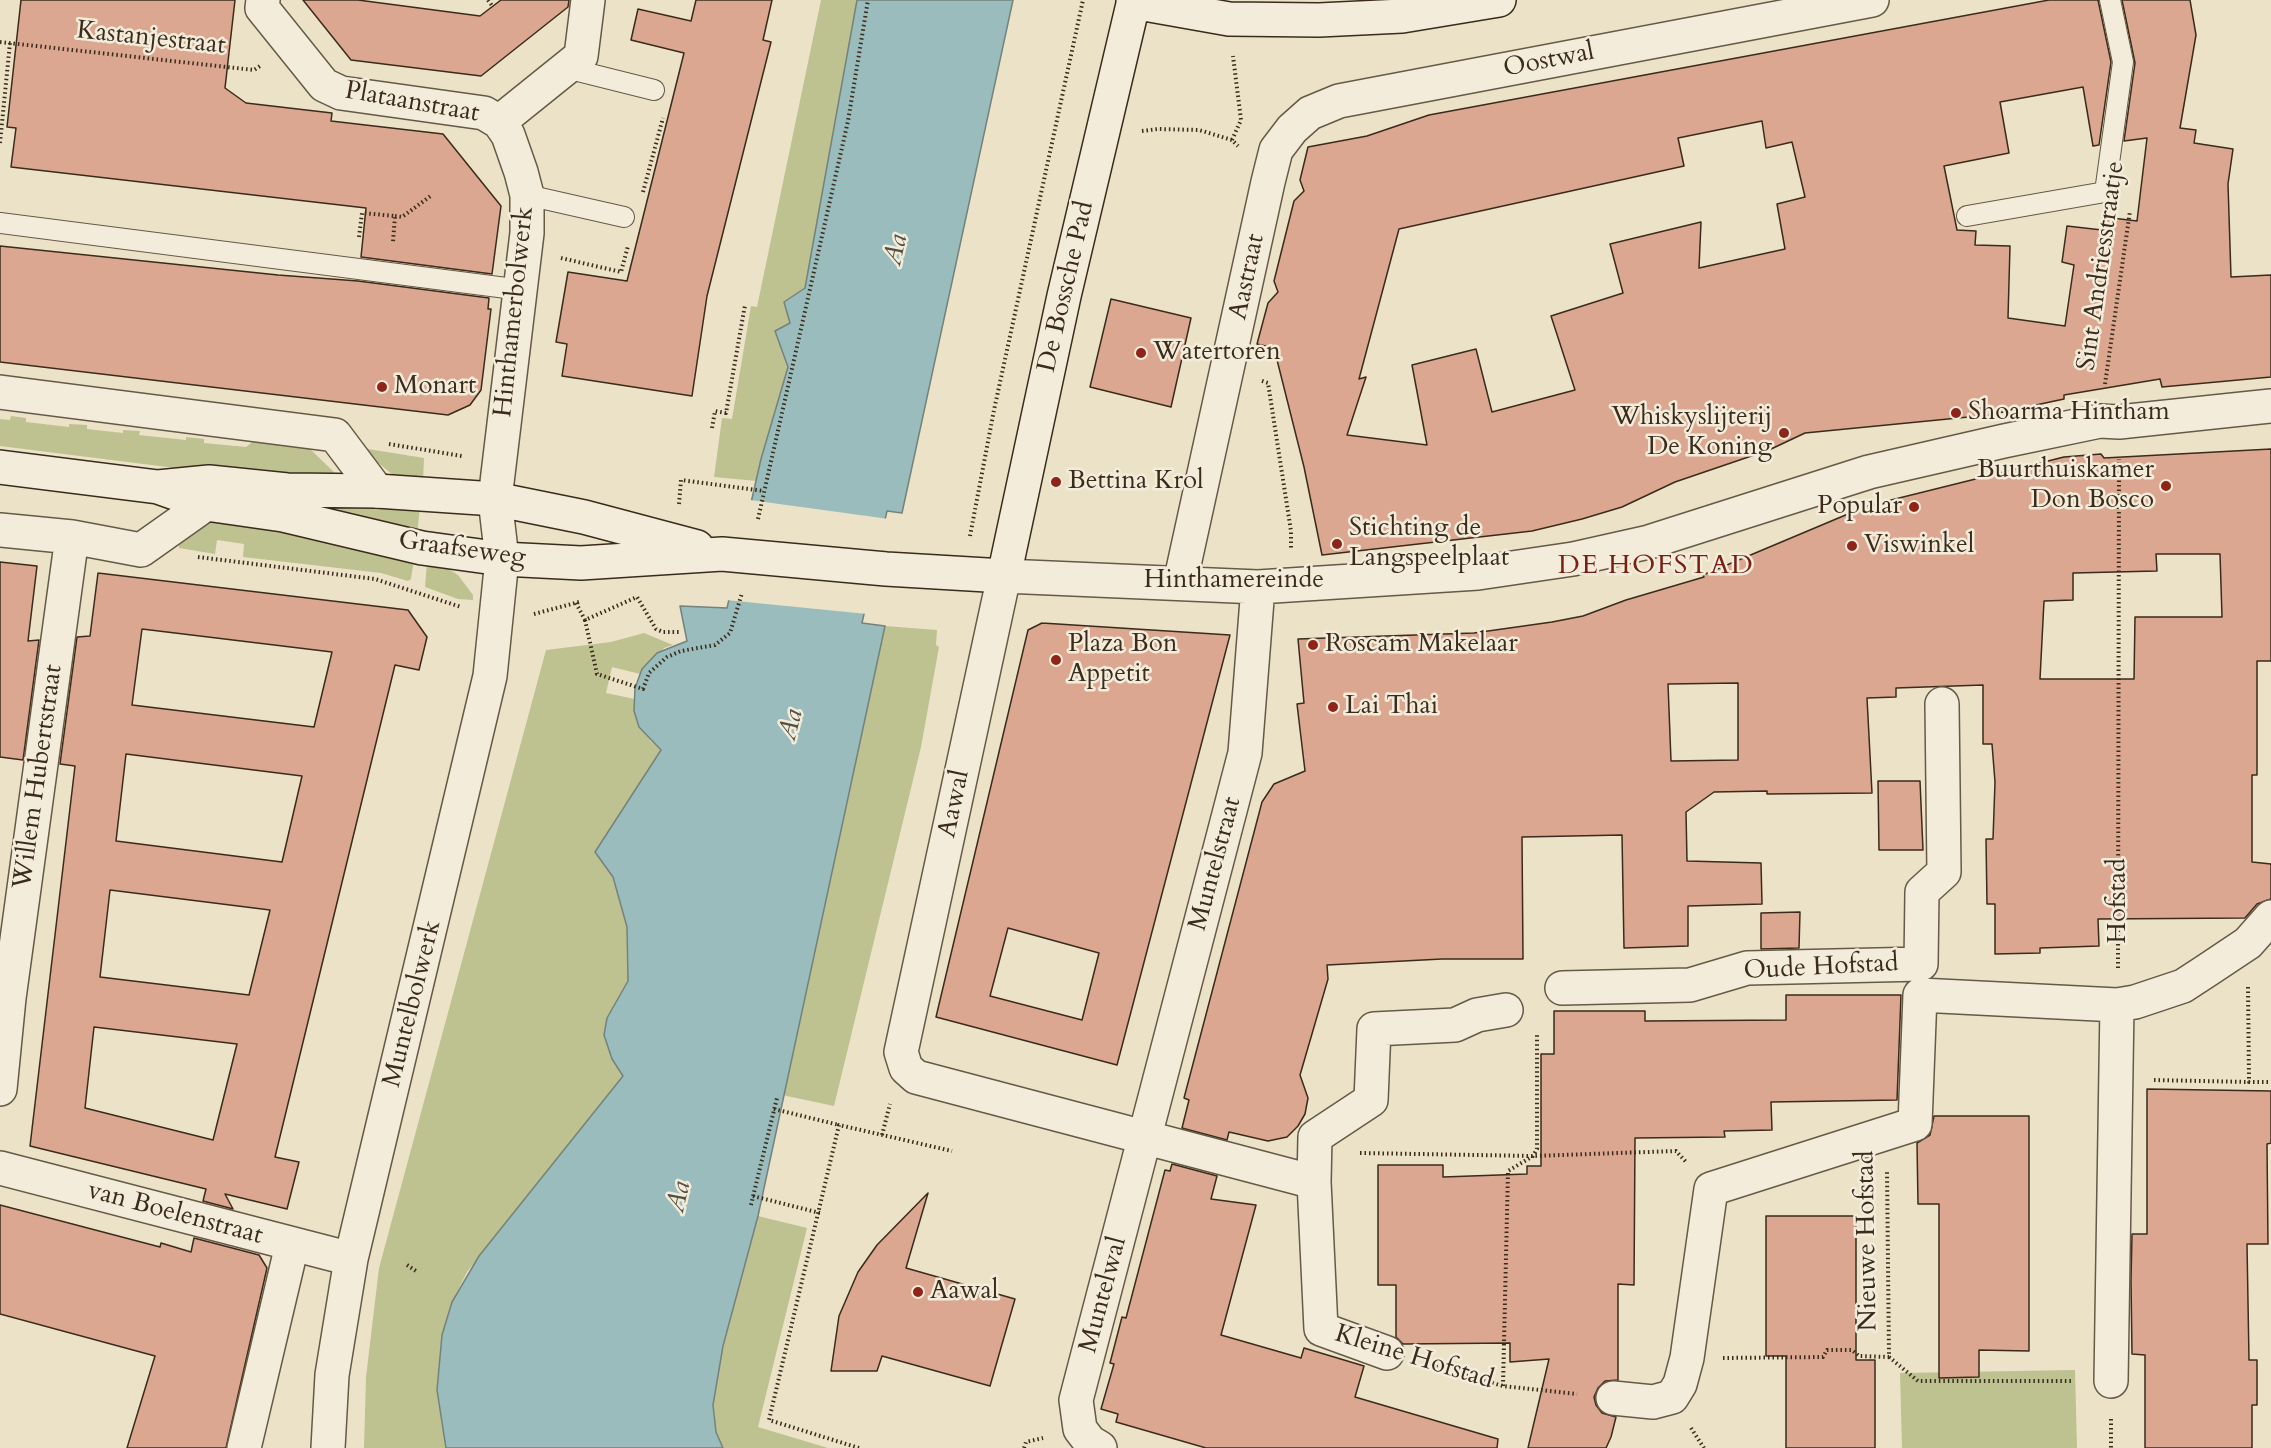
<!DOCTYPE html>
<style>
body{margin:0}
canvas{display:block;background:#ece2c7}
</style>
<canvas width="2271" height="1448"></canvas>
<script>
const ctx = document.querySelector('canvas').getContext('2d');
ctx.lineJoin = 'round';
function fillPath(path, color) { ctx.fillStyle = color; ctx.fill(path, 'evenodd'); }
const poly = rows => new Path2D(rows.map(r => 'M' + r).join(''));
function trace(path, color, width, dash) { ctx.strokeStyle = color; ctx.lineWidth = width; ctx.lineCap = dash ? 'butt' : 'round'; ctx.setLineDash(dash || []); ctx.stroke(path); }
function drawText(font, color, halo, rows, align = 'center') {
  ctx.font = font + ' Cardo,serif'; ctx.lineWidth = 5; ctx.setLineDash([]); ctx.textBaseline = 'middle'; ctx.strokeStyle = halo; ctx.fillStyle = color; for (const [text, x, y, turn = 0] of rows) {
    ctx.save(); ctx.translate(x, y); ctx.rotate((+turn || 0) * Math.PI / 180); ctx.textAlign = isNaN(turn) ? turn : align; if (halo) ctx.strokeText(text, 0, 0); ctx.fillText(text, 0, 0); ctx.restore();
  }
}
const green = poly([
 [821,0,857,0,805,288,784,302,790,323,775,331,788,366,757,481,714,477,722,418,732,419,751,306,757,307],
 [11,416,26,418,26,422,69,427,69,424,87,425,87,429,123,433,123,430,140,431,139,435,186,440,186,437,204,439,204,443,246,447,262,434,307,446,339,477,255,478,0,446,0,419,10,420],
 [368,449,424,458,423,482,397,478,367,454],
 [330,505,420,507,417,535,327,510],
 [222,517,414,560,411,579,408,581,381,573,243,557,244,544,217,540,215,554,179,548,179,545,209,522],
 [427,563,447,568,458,575,473,595,473,600,458,599,425,587],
 [885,626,937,630,936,645,939,647,921,747,834,1106,782,1095],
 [644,633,673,645,664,648,640,674,612,667,606,693,635,699,634,711,650,740,661,750,595,851,613,877,627,927,628,981,604,1034,612,1060,623,1076,467,1272,452,1302,442,1335,437,1390,446,1448,364,1448,366,1377,379,1268,546,650,611,642],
 [758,1216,807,1228,758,1427,828,1448,723,1448,716,1432,713,1405,723,1346],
 [2075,1370,2077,1448,1902,1448,1900,1373]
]);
const water = poly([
 [857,0,1013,0,902,513,887,511,862,623,885,626,758,1216,723,1346,713,1405,716,1432,723,1448,446,1448,437,1390,442,1335,452,1302,479,1256,623,1076,612,1059,604,1035,607,1018,628,981,627,927,613,877,595,852,661,750,639,727,634,711,635,688,642,669,657,653,687,641,680,606,727,608,761,459,788,367,775,331,790,323,784,302,805,288,857,0]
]);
const pier = poly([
 [750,500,889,519,867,614,726,600]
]);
const building = poly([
 [21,0,235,0,225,88,246,103,332,113,331,121,443,134,501,206,492,274,361,257,366,208,11,167,16,128,7,127,21,0],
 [303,0,358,0,480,16,501,0,569,0,568,7,481,76,351,60,303,0],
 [696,0,772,0,763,40,771,42,707,296,692,396,562,376,567,344,556,342,568,272,627,281,684,53,631,40,638,9,691,21,696,0],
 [2049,0,2098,0,2111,62,2099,145,2093,146,2083,87,2000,102,2009,153,1944,166,1957,230,1976,231,1975,245,2010,246,2008,318,2065,326,2074,265,2062,262,2067,226,2102,230,2104,217,2137,221,2147,138,2124,141,2135,63,2122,0,2190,0,2196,35,2180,128,2196,130,2194,143,2233,149,2228,184,2231,277,2271,275,2271,377,2162,387,2160,379,2064,395,2064,399,1989,415,1805,433,1769,450,1675,482,1622,507,1582,519,1532,531,1322,555,1304,467,1274,348,1257,344,1268,303,1278,292,1274,281,1294,201,1304,191,1300,180,1308,147,1367,136,1429,115,2049,0],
 [1762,121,1766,148,1792,142,1805,197,1777,204,1785,249,1699,268,1701,222,1610,244,1623,293,1551,316,1575,390,1492,412,1476,349,1412,365,1427,445,1347,435,1366,377,1359,379,1399,229,1684,166,1678,138,1762,121],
 [0,246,278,275,358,281,489,298,488,309,491,309,481,390,470,405,448,415,0,362,0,246],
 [1111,299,1191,318,1171,407,1090,387,1111,299],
 [2271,449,2271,661,2257,661,2257,775,2252,775,2252,862,2271,864,2271,899,2257,904,2245,918,2098,919,2099,946,2040,948,2040,953,1995,954,1995,904,1987,904,1986,839,1993,839,1995,782,1992,744,1983,744,1983,685,1896,688,1896,697,1867,698,1872,793,1767,794,1767,791,1714,792,1686,812,1687,861,1761,863,1762,904,1688,906,1688,946,1624,948,1622,835,1522,837,1523,959,1442,959,1327,965,1328,979,1300,1075,1308,1098,1305,1114,1298,1126,1287,1137,1268,1141,1229,1132,1227,1140,1182,1128,1189,1100,1184,1098,1262,802,1274,784,1305,771,1297,704,1304,703,1298,639,1474,633,1552,622,1583,616,1626,600,1704,577,1703,575,1867,506,2064,457,2101,454,2104,458,2271,449],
 [2156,554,2220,554,2222,617,2135,617,2134,679,2040,679,2044,601,2073,600,2073,573,2157,571,2156,554],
 [1738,683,1738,760,1671,761,1668,684,1738,683],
 [0,562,37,566,28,641,39,640,23,760,0,757,0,562],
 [98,573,408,610,427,637,419,670,395,665,275,1157,299,1162,287,1209,225,1194,233,1209,203,1201,206,1189,30,1146,75,766,60,764,77,637,90,636,98,573],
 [142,629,332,652,314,727,132,705,142,629],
 [126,754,302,776,282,862,116,841,126,754],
 [110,890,270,910,249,995,100,977,110,890],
 [94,1027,237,1044,213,1140,85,1108,94,1027],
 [1042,623,1230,635,1117,1065,936,1017,1028,630,1042,623],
 [1008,928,1099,953,1082,1020,990,996,1008,928],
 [1878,781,1920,781,1923,850,1879,850,1878,781],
 [1800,912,1799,948,1761,949,1761,913,1800,912],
 [1786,995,1901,995,1897,1100,1771,1102,1772,1130,1724,1131,1725,1137,1635,1138,1634,1285,1618,1284,1618,1380,1605,1381,1598,1388,1594,1397,1596,1405,1602,1413,1616,1417,1611,1437,1606,1448,1528,1448,1549,1359,1510,1362,1510,1343,1403,1344,1396,1337,1396,1285,1378,1285,1378,1165,1443,1165,1443,1177,1527,1174,1527,1166,1541,1166,1541,1054,1554,1054,1554,1011,1645,1011,1645,1021,1786,1020,1786,995],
 [2147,1089,2271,1091,2271,1143,2267,1144,2268,1244,2247,1244,2249,1360,2257,1360,2257,1405,2252,1405,2252,1448,2145,1448,2145,1355,2132,1354,2131,1280,2132,1234,2147,1234,2147,1089],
 [1934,1116,2029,1116,2029,1351,1979,1350,1979,1377,1939,1378,1939,1204,1918,1204,1917,1143,1930,1135,1934,1116],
 [1172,1164,1217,1176,1211,1199,1256,1205,1221,1335,1301,1358,1304,1348,1364,1366,1355,1397,1498,1439,1497,1448,1206,1448,1116,1422,1118,1414,1101,1409,1114,1364,1110,1363,1122,1317,1126,1318,1165,1170,1170,1171,1172,1164],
 [928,1193,906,1268,1015,1299,990,1386,882,1356,877,1371,831,1371,839,1316,858,1272,877,1245,928,1193],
 [0,1205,160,1247,161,1243,191,1252,194,1238,259,1255,267,1268,226,1448,127,1448,155,1356,0,1314,0,1205],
 [1766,1216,1856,1216,1856,1360,1875,1360,1875,1448,1786,1448,1786,1356,1766,1356,1766,1216]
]);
const path = poly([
 [488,0,493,7],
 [0,42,254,70,260,66],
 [1142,131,1158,129,1199,130,1232,140,1238,146],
 [1232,140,1241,120,1233,56],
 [0,143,10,43],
 [643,192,663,118],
 [395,216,402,217,432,195],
 [359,237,362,213,395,216,393,242],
 [561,258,621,272,628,246],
 [1262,381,1268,383,1291,531,1291,548],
 [2105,384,2130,211],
 [712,428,715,411,726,413,745,305],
 [389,444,462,456],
 [679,504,681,480,764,491],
 [758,519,848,121,868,0],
 [970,536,994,410,1083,0],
 [198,557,375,579,461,607],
 [576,603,585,620,637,597,656,629,663,632,681,632],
 [534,614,579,602],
 [585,620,597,674,643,689,649,673,667,657,681,651,715,645,730,633,742,593],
 [2118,968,2119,459],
 [2248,987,2249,1082,2271,1082],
 [2154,1080,2249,1082],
 [774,1109,839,1125],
 [882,1135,890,1104],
 [1360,1153,1533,1156,1676,1151,1686,1162],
 [753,1196,820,1213],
 [751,1205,777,1098],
 [407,1265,416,1271],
 [1889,1357,1918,1381,2073,1381],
 [1723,1358,1823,1357,1827,1350,1852,1350,1859,1356,1889,1357,1887,1171],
 [1423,1363,1503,1386,1577,1394],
 [1503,1386,1508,1171,1533,1156,1537,1149,1537,1033],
 [2111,1419,2111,1448],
 [1691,1428,1704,1448],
 [859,1448,769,1420,839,1125,952,1151],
 [1024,1448,1026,1442,1043,1438]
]);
const lane = poly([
 [566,68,654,90],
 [527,195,624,217],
 [1967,216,2105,192,2123,62,2110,0],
 [0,223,522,290]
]);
const street = poly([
 [263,0,262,8,324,85,341,93,484,113,499,122],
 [0,392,335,435,377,491],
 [0,530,72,537,141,550,206,504],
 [1180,583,1268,182,1276,150,1292,129,1310,113,1339,101,1872,0],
 [1562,988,1690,985,1747,968,1921,964,1922,892,1944,872,1942,704],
 [0,1089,9,998,72,537],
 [0,1168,351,1259],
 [1314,1182,1315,1137,1371,1100,1374,1029,1455,1025,1477,1015,1506,1010],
 [1387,1353,1321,1329,1314,1182,916,1077,906,1068,901,1052,1004,576,1258,587,1478,573,1573,559,1649,542,1869,472,2004,441,2100,421,2119,422,2271,406],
 [2111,1381,2117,1005],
 [1613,1398,1653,1402,1672,1397,1680,1384,1687,1358,1711,1189,1915,1124,1920,995,2117,1005,2135,1002,2183,986,2206,971,2248,943,2271,917],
 [244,1448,292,1245],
 [328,1448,332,1375,351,1259,490,676,502,559,495,499,527,233,527,195,521,172,508,135,499,122,581,56,588,0],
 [1100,1448,1090,1442,1080,1429,1076,1400,1245,753,1258,587]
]);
const secondary = poly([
 [1133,2,1229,19,1319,20,1402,16,1499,0],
 [0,467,158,487,209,482,287,490,377,491,495,499,584,517,697,547],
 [158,487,206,504,283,515,422,548,502,559,581,563,722,554,886,569,1004,576,1064,296,1134,0]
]);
const markers = [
 [1141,353,6,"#8f2418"],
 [382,387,6,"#8f2418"],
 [1956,413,6,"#8f2418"],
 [1784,433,6,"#8f2418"],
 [1056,482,6,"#8f2418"],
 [2166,486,6,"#8f2418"],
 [1914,507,6,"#8f2418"],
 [1337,544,6,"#8f2418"],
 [1852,546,6,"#8f2418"],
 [1313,645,6,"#8f2418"],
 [1056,660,6,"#8f2418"],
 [1333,707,6,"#8f2418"],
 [918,1292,6,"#8f2418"]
];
const streetNames = [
 ["Kastanjestraat",151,39,6],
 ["Oostwal",1549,61,-11],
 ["Plataanstraat",412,103,10],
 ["Sint Andriesstraatje",2102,266,-82],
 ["Aastraat",1248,277,-78],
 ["De Bossche Pad",1067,287,-77],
 ["Hinthamerbolwerk",515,312,-84],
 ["Graafseweg",462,550,8],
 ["Hinthamereinde",1234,581],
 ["Willem Hubertstraat",39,777,-82],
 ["Aawal",955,804,-78],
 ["Muntelstraat",1216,864,-75],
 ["Hofstad",2119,901,-90],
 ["Oude Hofstad",1821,968,-3],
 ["Muntelbolwerk",413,1004,-76],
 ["van Boelenstraat",175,1214,15],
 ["Nieuwe Hofstad",1868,1241,-91],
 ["Muntelwal",1104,1295,-75],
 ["Kleine Hofstad",1414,1358,17]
];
const poiNames = [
 ["Watertoren",1153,353],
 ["Monart",394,387],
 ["Shoarma Hintham",1968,413],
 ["Whiskyslijterij",1772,418,"right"],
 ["De Koning",1772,448,"right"],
 ["Buurthuiskamer",2154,471,"right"],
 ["Don Bosco",2154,501,"right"],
 ["Bettina Krol",1068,482],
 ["Popular",1902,507,"right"],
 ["Stichting de",1349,529],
 ["Langspeelplaat",1349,559],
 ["Viswinkel",1864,546],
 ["Plaza Bon",1068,645],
 ["Appetit",1068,675],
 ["Roscam Makelaar",1325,645],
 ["Lai Thai",1345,707],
 ["Aawal",930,1292]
];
const waterNames = [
 ["Aa",897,250,-78],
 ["Aa",792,725,-76],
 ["Aa",680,1197,-78]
];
const neighbourhoodNames = [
 ["DE HOFSTAD",1656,567]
];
fillPath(green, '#bec291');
fillPath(water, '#9abcbc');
trace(water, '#74827c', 1.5);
fillPath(pier, '#ece2c7');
fillPath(building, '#dba790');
trace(building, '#3a2b1b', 1.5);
trace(lane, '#665946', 22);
trace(street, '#665946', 36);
trace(secondary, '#3a2b1b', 36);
trace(path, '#3a2b1b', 4, [1.5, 3]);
trace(lane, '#f3ecdb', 20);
trace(street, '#f3ecdb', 33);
trace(secondary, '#f3ecdb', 33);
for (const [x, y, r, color] of markers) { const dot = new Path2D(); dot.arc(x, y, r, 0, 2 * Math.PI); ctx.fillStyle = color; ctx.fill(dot); trace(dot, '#f3ecdb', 2); }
drawText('26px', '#3a2b1b', '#f3ecdb', streetNames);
drawText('26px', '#3a2b1b', '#f3ecdb', poiNames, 'left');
drawText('italic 27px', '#524f43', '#f3ecdb', waterNames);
ctx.letterSpacing = '1.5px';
drawText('27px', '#7a1f14', '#f3ecdb', neighbourhoodNames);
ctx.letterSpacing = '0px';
</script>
